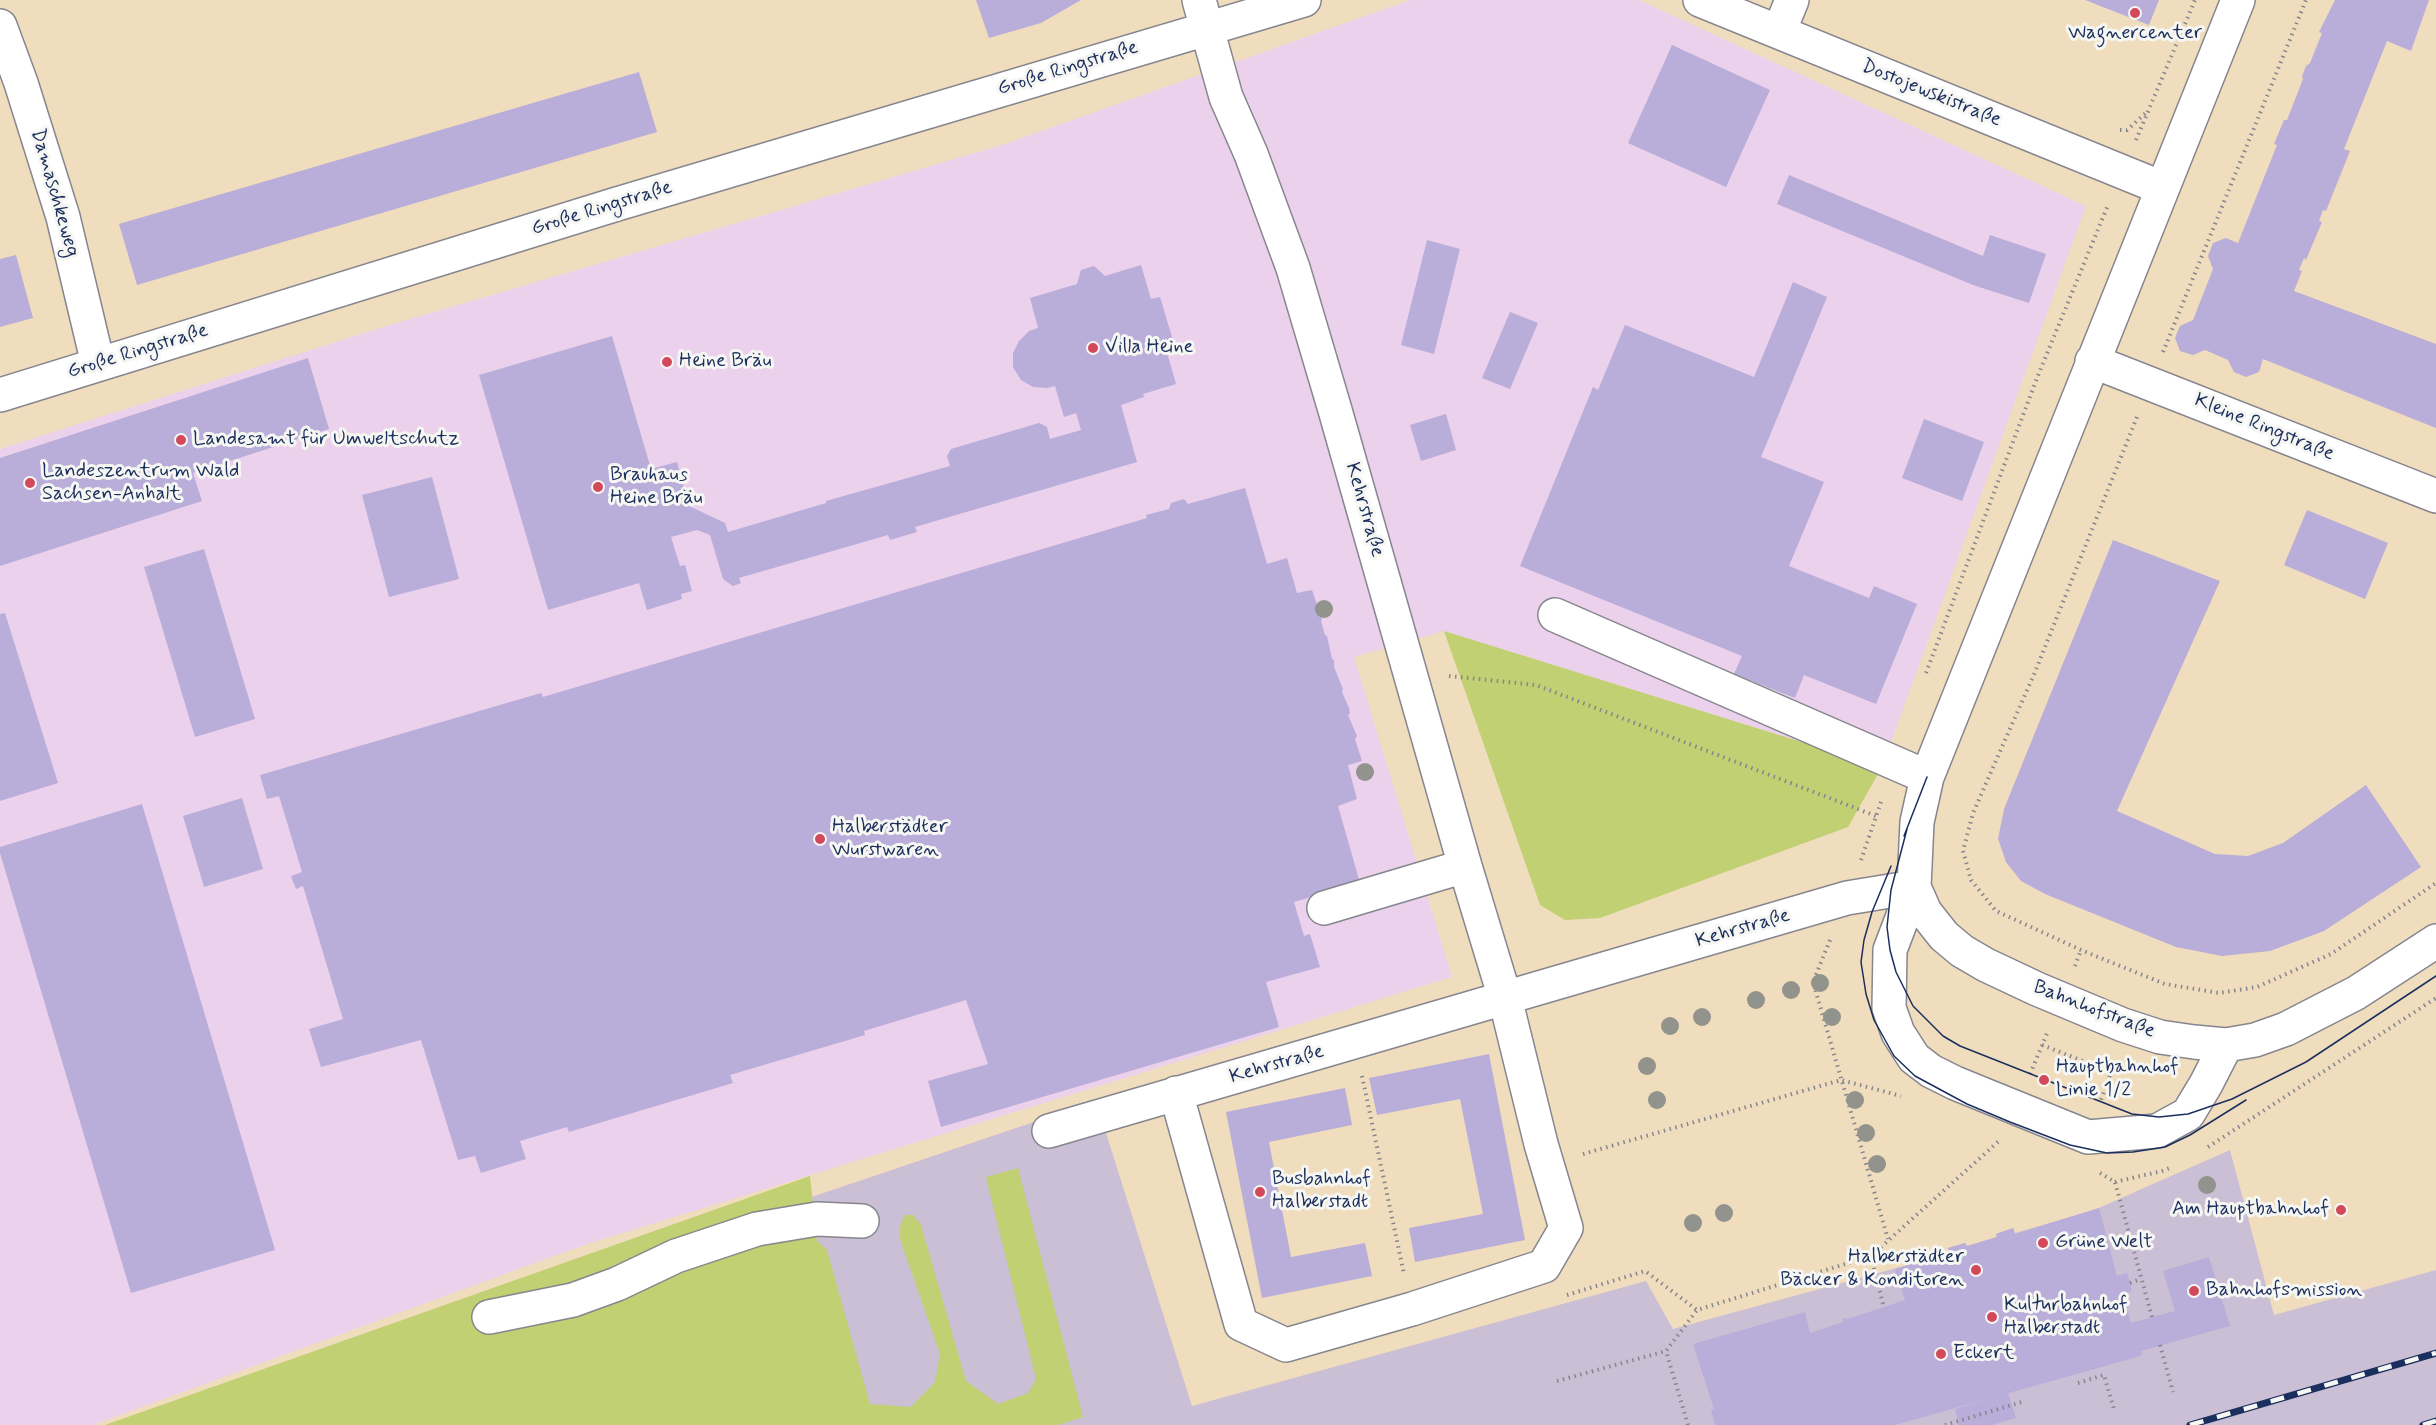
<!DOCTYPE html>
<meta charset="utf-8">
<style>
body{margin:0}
canvas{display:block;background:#f0ddbd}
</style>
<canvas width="2436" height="1425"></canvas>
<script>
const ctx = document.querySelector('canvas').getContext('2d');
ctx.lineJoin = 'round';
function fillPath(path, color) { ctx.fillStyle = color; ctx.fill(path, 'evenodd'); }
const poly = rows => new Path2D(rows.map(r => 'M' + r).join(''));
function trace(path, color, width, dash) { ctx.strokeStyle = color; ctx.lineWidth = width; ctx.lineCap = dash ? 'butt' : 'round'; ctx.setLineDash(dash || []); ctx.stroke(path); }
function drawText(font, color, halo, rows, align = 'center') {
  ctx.font = font + ' Mynerve,sans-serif'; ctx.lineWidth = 6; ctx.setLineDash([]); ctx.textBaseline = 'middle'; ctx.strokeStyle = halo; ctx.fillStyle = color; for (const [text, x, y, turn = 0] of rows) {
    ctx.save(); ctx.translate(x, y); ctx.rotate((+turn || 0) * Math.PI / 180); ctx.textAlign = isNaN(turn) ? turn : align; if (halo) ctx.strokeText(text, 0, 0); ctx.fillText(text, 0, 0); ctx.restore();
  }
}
const built = poly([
 [1410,0,1639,0,2086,206,1882,767,1444,631,1354,657,1452,977,587,1244,93,1425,0,1425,0,449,383,327,1002,145]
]);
const industrial = poly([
 [1096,1101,1192,1406,1646,1281,1673,1329,1922,1261,1949,1253,1948,1248,1965,1243,1967,1246,1997,1237,1996,1234,2013,1228,2015,1233,2094,1210,2230,1150,2274,1315,2436,1270,2436,1425,136,1425]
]);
const green = poly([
 [1444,631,1882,767,1848,827,1600,918,1565,920,1540,905],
 [1018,1168,1083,1417,1058,1425,105,1425,810,1176,817,1241,827,1250,870,1404,911,1407,935,1382,940,1354,900,1239,900,1226,905,1215,913,1215,921,1225,966,1381,998,1404,1028,1393,1036,1379,986,1177]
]);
const building = poly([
 [976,0,1081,0,1041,23,989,38],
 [2085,0,2159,0,2149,25],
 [2335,0,2429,0,2411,51,2387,41,2344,149,2350,151,2326,211,2323,210,2319,221,2322,222,2306,260,2304,258,2299,270,2302,271,2294,291,2436,344,2436,428,2263,359,2259,372,2246,377,2234,372,2228,360,2205,350,2193,355,2180,351,2175,338,2180,326,2193,320,2213,269,2208,256,2213,243,2226,238,2238,243,2277,145,2274,144,2284,120,2287,120,2303,79,2302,76,2306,66,2310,63,2322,33,2319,32],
 [1672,45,1770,90,1726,187,1628,143],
 [639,72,657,132,137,285,119,224],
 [1789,175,1983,256,1990,235,2046,254,2029,303,1973,285,1777,204],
 [1427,240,1460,249,1434,354,1401,345],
 [16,255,33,318,0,327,0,259],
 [1141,265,1151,299,1160,297,1175,347,1166,349,1176,384,1143,394,1144,397,1121,405,1137,462,915,527,917,532,890,540,888,535,739,578,741,583,733,586,723,579,710,535,697,530,671,537,680,566,685,565,692,591,681,594,682,599,647,610,639,583,548,610,479,375,612,336,651,469,677,462,689,506,725,523,728,532,826,503,826,501,950,466,947,456,951,449,1039,423,1047,427,1050,439,1081,430,1076,413,1064,417,1055,386,1047,388,1033,387,1021,380,1013,367,1013,353,1019,341,1029,331,1038,328,1030,298,1077,284,1081,270,1094,266,1105,276],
 [1793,282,1827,297,1761,457,1824,482,1789,566,1869,598,1874,586,1917,604,1876,704,1804,675,1795,698,1734,674,1742,656,1520,566,1593,387,1598,390,1625,325,1754,377],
 [1510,312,1538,323,1510,389,1482,378],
 [308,358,329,429,193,473,202,501,0,566,0,458],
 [1446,414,1456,450,1421,461,1410,425],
 [1924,419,1984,442,1962,501,1902,478],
 [432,477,459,579,389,597,362,495],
 [1245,488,1267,564,1287,558,1297,593,1312,590,1322,619,1321,621,1325,635,1327,636,1332,659,1334,660,1334,667,1343,689,1342,692,1349,708,1350,713,1348,715,1357,736,1355,739,1362,761,1348,765,1357,799,1338,806,1360,883,1294,902,1304,936,1310,934,1320,967,1266,982,1279,1027,941,1127,928,1081,988,1064,966,1000,864,1031,865,1035,730,1075,733,1083,569,1132,567,1127,520,1141,526,1159,481,1173,475,1156,458,1160,421,1040,321,1067,309,1029,343,1019,303,886,296,889,291,876,302,872,279,796,267,799,260,775,541,693,543,697,1147,518,1146,515,1169,509,1171,503,1184,499,1188,504],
 [2307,510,2388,543,2365,599,2284,565],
 [2113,540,2220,581,2117,811,2215,854,2248,856,2283,843,2366,785,2421,867,2324,931,2270,951,2222,956,2176,947,2045,894,2021,881,2006,862,1998,839,2004,809],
 [204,549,255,719,195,737,144,567],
 [5,613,58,783,0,801,0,614],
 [242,798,263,869,204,887,183,816],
 [142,804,275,1250,131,1293,0,853,0,847],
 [1489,1054,1525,1240,1415,1262,1409,1228,1483,1214,1460,1099,1377,1115,1369,1078],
 [1345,1088,1352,1125,1269,1142,1291,1257,1365,1243,1372,1276,1262,1298,1226,1112],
 [2099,1208,2117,1276,2127,1273,2132,1291,2123,1294,2131,1323,2175,1311,2163,1271,2209,1257,2230,1326,2141,1351,2142,1355,2137,1357,1895,1425,1715,1425,1711,1410,1714,1409,1693,1344,1805,1312,1810,1333,1843,1322,1842,1318,1848,1319,1905,1300,1895,1269,1950,1253,1948,1248,1965,1243,1967,1246,1997,1237,1996,1234,2013,1228,2015,1234],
 [2008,1393,2016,1418,1992,1425,1959,1425,1955,1409]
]);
const path = poly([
 [2120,130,2127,130,2148,111],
 [2136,140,2195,0],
 [2163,352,2306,0],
 [2137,417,2035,672,1973,813,1963,851,1971,880,1996,911,2081,950,2165,984,2219,993,2257,987,2331,954,2436,883],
 [1926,673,2037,378,2108,205],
 [1449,676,1536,685,1876,816],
 [1861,860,1881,802],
 [1830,940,1813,982,1888,1239],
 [2075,966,2081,950],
 [2042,1045,2111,1072,2101,1100],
 [2030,1074,2048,1031],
 [1362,1076,1404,1274],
 [2208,1147,2436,998],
 [1583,1154,1841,1080,1901,1096],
 [2100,1173,2115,1182,2152,1317],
 [2115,1182,2162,1171,2170,1168],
 [1871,1256,1884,1308],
 [2130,1283,2141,1279],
 [1567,1295,1645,1271,1697,1310],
 [2160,1345,2173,1392],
 [1557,1381,1666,1351],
 [2078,1383,2104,1375,2114,1409],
 [1688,1425,1666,1351,1697,1310,1871,1256,2000,1140],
 [1945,1425,2022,1402]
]);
const minor = poly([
 [1700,0,2162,188],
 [2238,0,1927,777,1917,822,1914,887,1925,912,1944,936,1962,951,1986,965,2037,989,2123,1025,2160,1037,2194,1042,2226,1045,2255,1040,2286,1029,2356,993,2436,941],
 [0,26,21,83,63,217,98,364],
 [1779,32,1792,0],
 [2092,361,2436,496],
 [0,395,617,204,1304,0],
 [1555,615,1927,777],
 [1914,887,1890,950,1889,1008,1898,1033,1914,1058,1931,1071,1955,1083,2088,1137,2157,1131,2188,1114,2206,1084,2226,1045],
 [1324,908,1465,866],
 [1176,1093,1241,1324,1286,1345,1412,1309,1544,1266,1566,1228,1541,1144,1505,998,1465,866,1335,410,1293,268,1251,154,1226,97,1199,0],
 [1049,1131,1847,898,1914,887],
 [489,1317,573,1300,617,1284,676,1256,757,1229,817,1219,862,1221]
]);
const tram = poly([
 [1907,829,1891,890,1887,927,1890,950,1896,972,1913,1006,1943,1036,1960,1046,2132,1114,2159,1117,2188,1114,2232,1099,2306,1062,2436,976],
 [1904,836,1927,777],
 [1891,866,1872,912,1864,940,1861,962,1866,994,1874,1020,1894,1056,1915,1076,1967,1104,2010,1122,2070,1145,2107,1153,2133,1152,2165,1147,2190,1135,2246,1100]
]);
const rail = poly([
 [2190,1425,2436,1353],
 [2423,1425,2436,1421]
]);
const trees = [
 [1324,609],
 [1365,772],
 [1820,983],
 [1791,990],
 [1756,1000],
 [1702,1017],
 [1832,1017],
 [1670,1026],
 [1647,1066],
 [1657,1100],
 [1855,1100],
 [1866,1133],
 [1877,1164],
 [2207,1185],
 [1724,1213],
 [1693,1223]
];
const markers = [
 [2135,13,6,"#d1495b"],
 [1093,348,6,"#d1495b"],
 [667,362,6,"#d1495b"],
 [181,440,6,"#d1495b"],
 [30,483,6,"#d1495b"],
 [598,487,6,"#d1495b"],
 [820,839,6,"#d1495b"],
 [2044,1080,6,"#d1495b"],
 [1260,1192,6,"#d1495b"],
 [2341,1210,6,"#d1495b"],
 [2043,1243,6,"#d1495b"],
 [1976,1270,6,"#d1495b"],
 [2194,1291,6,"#d1495b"],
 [1992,1317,6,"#d1495b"],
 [1941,1354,6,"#d1495b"]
];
const poiNames = [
 ["Wagnercenter",2135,34,"center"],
 ["Villa Heine",1105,348],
 ["Heine Bräu",679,362],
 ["Landesamt für Umweltschutz",193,440],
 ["Landeszentrum Wald",42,472],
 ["Sachsen-Anhalt",42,495],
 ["Brauhaus",610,476],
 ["Heine Bräu",610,499],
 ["Halberstädter",832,828],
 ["Wurstwaren",832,851],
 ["Hauptbahnhof",2056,1068],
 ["Linie 1/2",2056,1091],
 ["Busbahnhof",1272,1180],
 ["Halberstadt",1272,1203],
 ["Am Hauptbahnhof",2329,1210,"right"],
 ["Grüne Welt",2055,1243],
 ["Halberstädter",1964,1258,"right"],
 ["Bäcker & Konditoren",1964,1281,"right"],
 ["Bahnhofsmission",2206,1291],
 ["Kulturbahnhof",2004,1306],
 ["Halberstadt",2004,1329],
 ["Eckert",1953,1354]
];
const streetNames = [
 ["Große Ringstraße",1068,69,-17],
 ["Dostojewskistraße",1931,94,22],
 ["Damaschkeweg",54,193,74],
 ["Große Ringstraße",602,209,-17],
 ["Große Ringstraße",138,352,-17],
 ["Kleine Ringstraße",2264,428,22],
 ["Kehrstraße",1364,510,74],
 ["Kehrstraße",1743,929,-16],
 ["Bahnhofstraße",2094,1010,21],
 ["Kehrstraße",1277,1065,-16]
];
fillPath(built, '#ebd1eb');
fillPath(industrial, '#cbbfd5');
fillPath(green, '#c0d072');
fillPath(building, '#b9add9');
trace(minor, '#86868e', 36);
trace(path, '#86868e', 4, [1.5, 4.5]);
trace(minor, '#fff', 33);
trace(tram, '#1b2f5e', 1.5);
trace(rail, '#1b2f5e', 7);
trace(rail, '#f6f6f2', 4.5, [14]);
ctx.fillStyle = '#91938c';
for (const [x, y] of trees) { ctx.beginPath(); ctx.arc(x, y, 9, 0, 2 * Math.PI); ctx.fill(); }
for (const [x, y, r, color] of markers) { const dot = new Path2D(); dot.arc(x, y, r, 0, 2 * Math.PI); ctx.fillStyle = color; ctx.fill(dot); trace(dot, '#f6f6f2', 2); }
drawText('20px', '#1b2f5e', '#f6f6f2', poiNames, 'left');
drawText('20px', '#1b2f5e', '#f6f6f2', streetNames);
</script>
